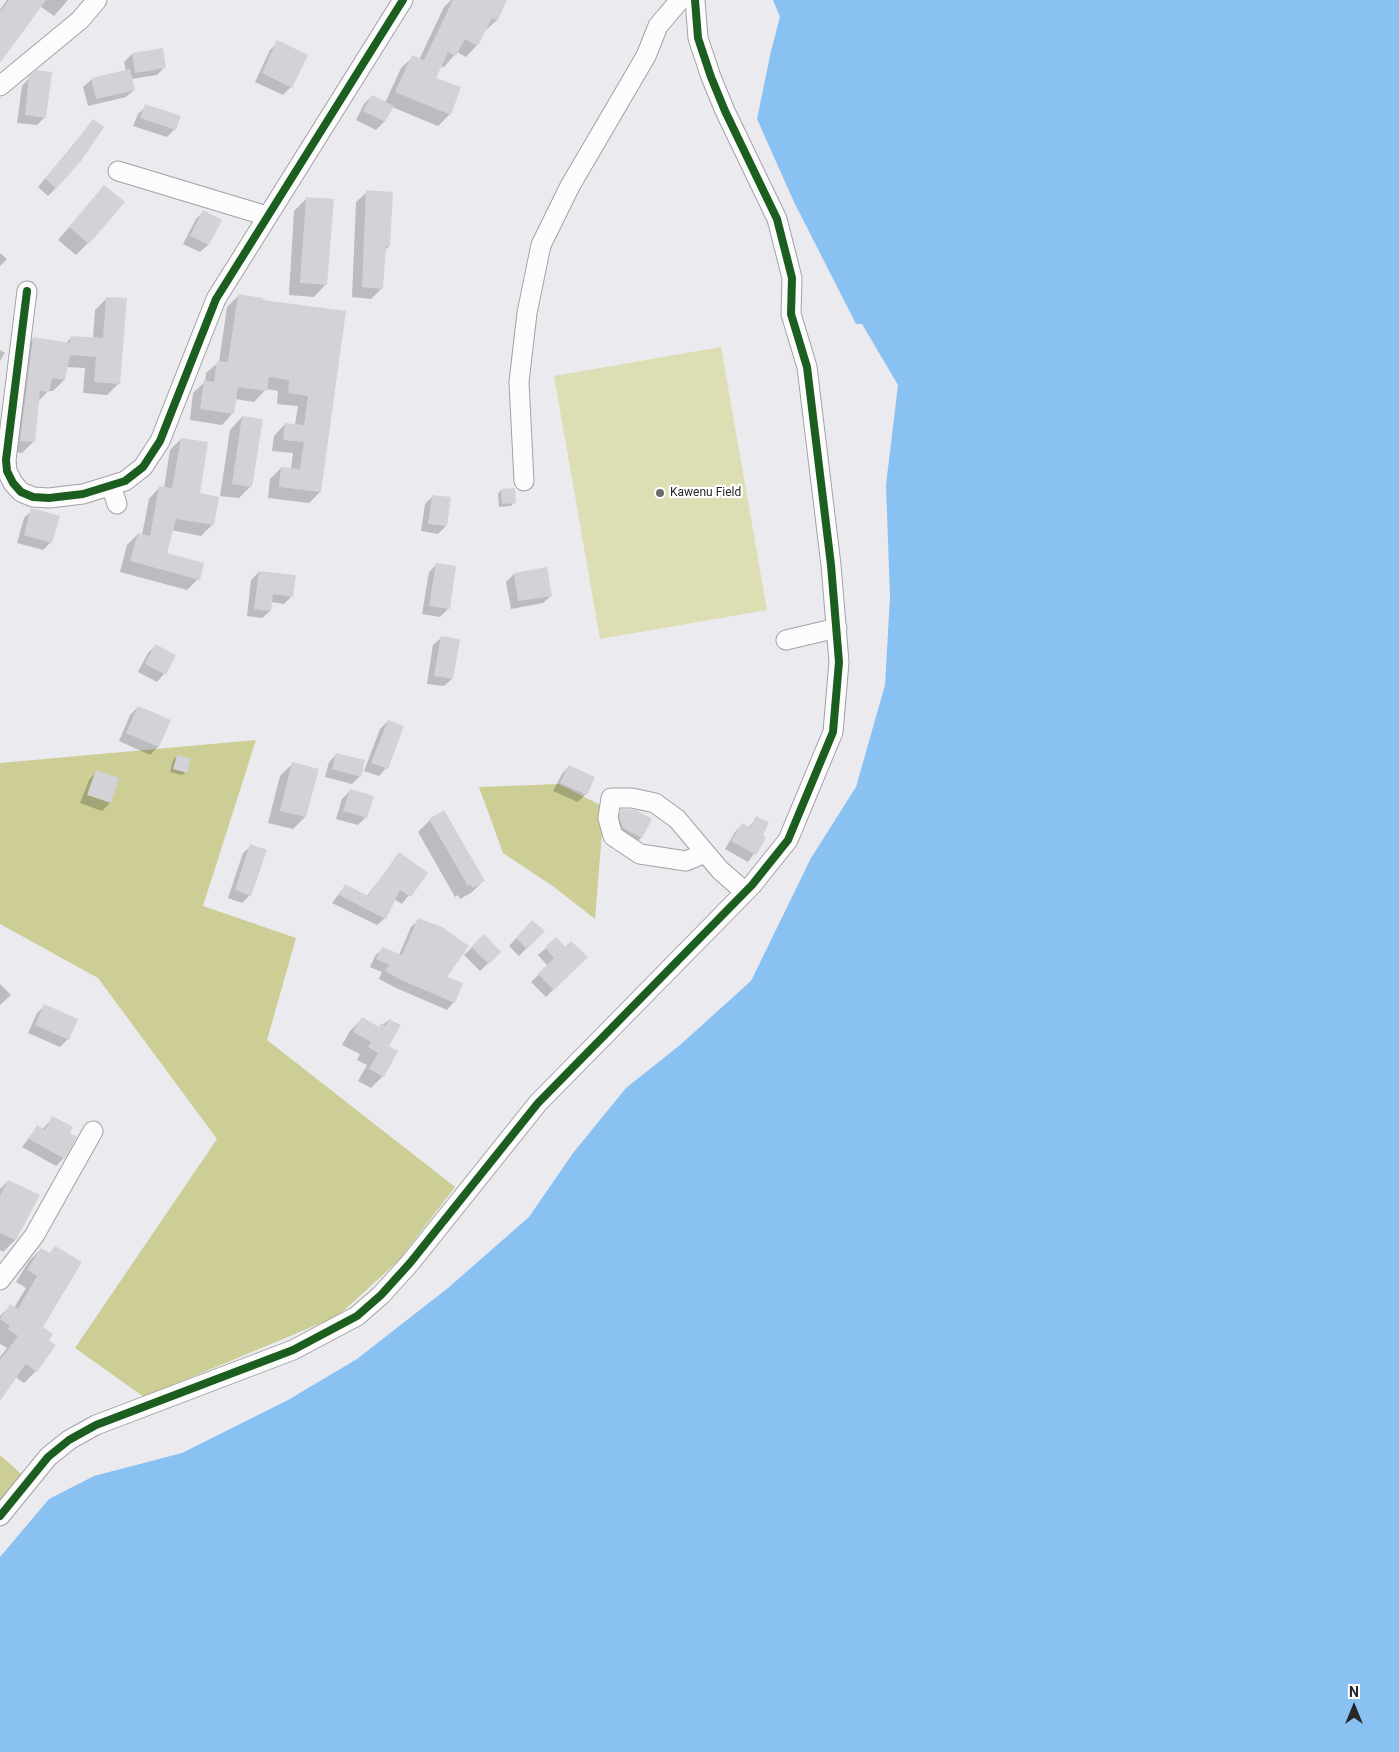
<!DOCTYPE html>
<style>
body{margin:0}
#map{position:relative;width:1399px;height:1752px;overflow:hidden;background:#ebeaef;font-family:Roboto,sans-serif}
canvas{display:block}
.north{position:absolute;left:1329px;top:1682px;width:50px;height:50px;-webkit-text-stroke:4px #fff;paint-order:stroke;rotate:0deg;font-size:14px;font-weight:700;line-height:20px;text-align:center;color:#28272a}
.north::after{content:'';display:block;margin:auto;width:18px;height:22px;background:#28272a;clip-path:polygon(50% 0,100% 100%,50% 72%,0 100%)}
</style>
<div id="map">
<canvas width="1399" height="1752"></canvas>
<div class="north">N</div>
</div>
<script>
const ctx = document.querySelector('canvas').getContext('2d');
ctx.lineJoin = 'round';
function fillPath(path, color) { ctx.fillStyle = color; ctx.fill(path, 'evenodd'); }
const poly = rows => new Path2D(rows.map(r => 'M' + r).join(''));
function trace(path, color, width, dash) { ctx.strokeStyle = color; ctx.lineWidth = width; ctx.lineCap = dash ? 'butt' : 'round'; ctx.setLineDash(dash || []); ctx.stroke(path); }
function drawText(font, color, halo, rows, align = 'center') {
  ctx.font = font + ' Roboto,sans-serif'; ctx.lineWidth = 4.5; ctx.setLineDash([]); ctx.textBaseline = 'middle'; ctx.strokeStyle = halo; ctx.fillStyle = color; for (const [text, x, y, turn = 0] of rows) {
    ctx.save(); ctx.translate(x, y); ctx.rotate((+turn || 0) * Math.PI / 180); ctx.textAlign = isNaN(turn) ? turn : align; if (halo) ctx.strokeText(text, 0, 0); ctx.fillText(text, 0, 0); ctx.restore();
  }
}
const green = poly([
 [721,347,767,610,600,639,554,376]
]);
const forest = poly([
 [256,740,203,906,296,938,267,1040,455,1187,399,1260,338,1316,144,1397,75,1348,217,1139,98,978,0,924,0,763],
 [559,784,604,807,595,919,554,887,503,853,479,787],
 [0,1455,27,1479,0,1511]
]);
const water = poly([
 [773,0,1399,0,1399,1752,0,1752,0,1557,49,1499,94,1476,182,1453,288,1400,357,1359,448,1288,529,1217,573,1153,626,1088,680,1045,751,981,811,858,856,787,885,685,890,597,886,485,898,385,862,324,856,324,794,202,757,119,771,51,780,17]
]);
const shadow = poly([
 [7,0,68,0,54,16,40,6,0,61,0,10],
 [451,0,505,0,497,20,485,31,477,45,466,57,457,52,444,67,440,66,434,78,450,114,438,126,392,107,384,122,376,130,356,120,364,104,372,96,385,103,401,68,413,57,419,60,444,7],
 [278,42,291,87,283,95,255,82,270,50],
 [132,54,165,67,157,75,131,79,134,90,126,97,88,106,83,87,91,80,126,71,124,62],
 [30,77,45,117,37,125,17,123,22,86],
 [146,106,175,129,167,137,133,126,138,114],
 [93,121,56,188,48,196,38,187],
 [104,187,88,243,76,255,58,240],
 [367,192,389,246,385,250,382,288,371,299,352,297,356,202],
 [307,198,326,284,314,297,289,295,294,211],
 [203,212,208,245,200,252,183,244,196,219],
 [0,253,7,259,0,266],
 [238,296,261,301,344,312,320,492,309,503,268,498,270,479,281,468,291,469,293,453,272,451,274,436,285,424,295,425,298,406,277,404,278,391,266,389,254,402,235,399,233,413,222,425,190,420,193,393,205,382,206,373,219,362,227,307],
 [107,298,119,383,107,395,83,393,85,368,66,367,64,380,53,391,48,391,37,403,34,441,22,453,9,452,22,350,33,339,65,344,71,338,93,339,95,310],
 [0,350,5,353,0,361],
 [242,417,251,486,239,498,220,496,230,430],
 [181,439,198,494,212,525,201,536,171,530,165,554,198,579,187,590,120,572,127,545,138,534,142,535,149,499,160,487,164,488,170,450],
 [501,490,514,502,511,506,499,507,498,494],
 [433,496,446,526,438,534,421,531,425,504],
 [32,510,51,542,43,550,17,543,24,518],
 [437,564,448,609,440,617,422,614,429,572],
 [259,572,292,596,284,604,271,602,270,611,262,618,247,616,251,580],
 [514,574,551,596,543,603,511,609,506,582],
 [441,638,452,679,444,686,427,684,433,645],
 [156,645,164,674,157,682,138,672,148,653],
 [138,707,170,721,158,747,150,755,119,741,130,715],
 [388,721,386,768,379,776,364,771,380,729],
 [337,754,360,776,352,784,325,777,329,762],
 [177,756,186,772,182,775,170,772,173,760],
 [292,764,305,817,293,829,268,823,280,776],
 [569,766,586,794,578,802,553,791,562,774],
 [96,772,118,779,110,803,102,811,80,803,89,780],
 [350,791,366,817,358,825,336,819,342,799],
 [621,812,650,819,641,838,633,845,613,820],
 [757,817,761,836,765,838,748,862,725,849,735,832,742,825,748,828],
 [430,820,483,881,471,893,460,899,458,895,455,897,418,832],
 [251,846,250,895,242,903,228,898,243,853],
 [399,854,426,873,402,904,394,899,385,918,377,925,332,903,345,886,367,896],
 [419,920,454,1002,447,1010,394,987,379,979,382,972,370,967,375,956,382,949,399,955,411,927],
 [532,921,543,931,519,956,509,946],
 [484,936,500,952,480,971,464,955],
 [546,948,565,949,586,957,546,997,531,982,548,966,538,955],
 [0,984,11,995,0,1005],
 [45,1005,68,1039,60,1047,28,1033,37,1013],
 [362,1019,378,1028,389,1020,383,1076,371,1088,358,1081,367,1065,357,1060,360,1054,342,1045,350,1031],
 [52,1118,64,1158,56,1166,22,1147,37,1127,42,1130],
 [8,1181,15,1240,3,1252,0,1250,0,1189],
 [55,1248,41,1328,47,1340,54,1345,36,1371,24,1383,15,1377,0,1400,0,1357,7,1348,0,1344,0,1316,10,1306,14,1308,26,1288,16,1282,29,1261,41,1249,49,1254]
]);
const building = poly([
 [9,0,46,0,0,63,0,12],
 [453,0,507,0,498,20,492,18,478,46,465,39,456,56,448,52,436,78,461,87,451,115,395,92,412,55,424,60],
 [277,40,308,55,292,88,262,73],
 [163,48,166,68,135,73,132,53],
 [130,69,135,90,96,99,91,78],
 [37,70,52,72,46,118,25,115,29,76],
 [372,95,394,106,385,122,363,111],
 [145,104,181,116,176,130,140,118],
 [93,119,104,127,81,161,56,189,45,178,72,147],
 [104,185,125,202,89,244,69,227],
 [366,190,393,192,390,246,386,246,383,289,362,287],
 [306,197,334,199,327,285,300,283],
 [203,210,222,220,209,245,190,236],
 [238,294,263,298,263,300,346,311,321,492,279,487,281,467,300,469,304,442,283,440,285,423,304,425,308,396,288,393,289,380,269,377,267,391,238,387,234,414,200,409,204,380,214,382,217,361,228,362],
 [106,297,127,298,120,384,94,382,96,357,70,355,65,380,52,378,49,392,40,391,35,442,20,441,33,337,70,343,71,336,103,338],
 [242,416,263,419,252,487,232,484],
 [181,438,208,442,200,493,219,497,214,525,176,519,167,553,204,563,200,580,130,561,138,533,150,536,159,486,172,488],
 [515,488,516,503,502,504,501,489],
 [432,495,451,497,447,526,428,524],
 [31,508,60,516,52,543,24,535],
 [436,563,456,566,450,609,429,606],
 [547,567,552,596,518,601,514,573],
 [259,571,296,575,293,597,273,594,271,611,254,609],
 [441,636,460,639,453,679,434,676],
 [155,644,176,655,166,675,145,664],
 [138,706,171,720,159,747,126,733],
 [388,720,404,726,388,769,371,763],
 [336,753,365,760,361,777,332,769],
 [177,755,191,758,187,773,173,769],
 [292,762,319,769,306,817,280,811],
 [569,765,595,777,587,795,560,783],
 [96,770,119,778,111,803,87,795],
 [350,789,374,796,367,818,343,811],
 [621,809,636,810,652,819,642,838,623,828,619,817],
 [444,810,485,881,473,888,470,884,468,886,429,819],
 [756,816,769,822,763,835,766,838,756,855,731,841,742,823,750,828],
 [250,844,267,850,251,896,235,890],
 [399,852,428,873,411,897,400,890,386,919,339,895,345,884,368,896],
 [418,918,442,927,469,946,447,977,463,983,455,1003,401,980,385,971,389,965,376,959,382,947,402,955],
 [532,920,545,931,527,949,516,938],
 [484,934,501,952,489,964,471,947],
 [556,937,565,947,571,941,588,957,554,990,538,974,554,958,545,947],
 [44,1004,78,1019,69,1040,35,1025],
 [362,1017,379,1027,381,1023,385,1026,389,1019,401,1025,389,1046,398,1051,384,1077,369,1069,378,1053,368,1047,371,1042,353,1032],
 [52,1116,73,1127,70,1133,77,1137,65,1159,29,1139,37,1125,45,1130],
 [8,1180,40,1195,16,1240,0,1233,0,1196],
 [55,1246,82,1262,43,1327,53,1334,49,1340,56,1345,37,1372,26,1364,0,1401,0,1360,18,1336,8,1329,10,1326,0,1319,10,1304,18,1309,37,1276,27,1270,41,1248,50,1253]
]);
const minor = poly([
 [0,86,80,20,97,0],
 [118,171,267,216],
 [27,291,6,460,7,471,13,483,21,492,33,497,49,498,83,494,125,481,143,467,160,441,216,299,403,0],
 [524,481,519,382,527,313,541,245,570,186,646,56,658,26,680,0],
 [111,486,117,504],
 [786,640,837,628],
 [705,853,686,861,640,854,613,836,608,818,611,798,632,798,655,803,677,819,720,870,745,892],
 [0,1280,34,1236,93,1131],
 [0,1516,48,1457,69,1440,96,1425,293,1350,357,1316,381,1295,410,1263,538,1103,752,885,788,840,833,732,839,662,831,565,807,367,791,314,792,278,777,219,725,111,711,77,698,38,695,0]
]);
const cycleway = poly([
 [27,291,6,460,7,471,13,483,21,492,33,497,49,498,83,494,125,481,143,467,160,441,216,299,403,0],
 [0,1516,48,1457,69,1440,96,1425,293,1350,357,1316,381,1295,410,1263,538,1103,752,885,788,840,833,732,839,662,831,565,807,367,791,314,792,278,777,219,725,111,711,77,698,38,695,0]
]);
const markers = [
 [660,493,5,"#6c6b6f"]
];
const poiNames = [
 ["Kawenu Field",670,493]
];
fillPath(green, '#dddeb4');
fillPath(forest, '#ccce96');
fillPath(water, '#89c1f3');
fillPath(shadow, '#0003');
fillPath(building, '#d3d2d6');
trace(minor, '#a2a1a5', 21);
trace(minor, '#fcfcfd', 19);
trace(cycleway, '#1b5e20', 8);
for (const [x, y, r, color] of markers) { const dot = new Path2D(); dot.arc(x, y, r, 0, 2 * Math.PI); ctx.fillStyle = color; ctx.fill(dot); trace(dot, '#fff', 2); }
drawText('12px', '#28272a', '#fff', poiNames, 'left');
</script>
